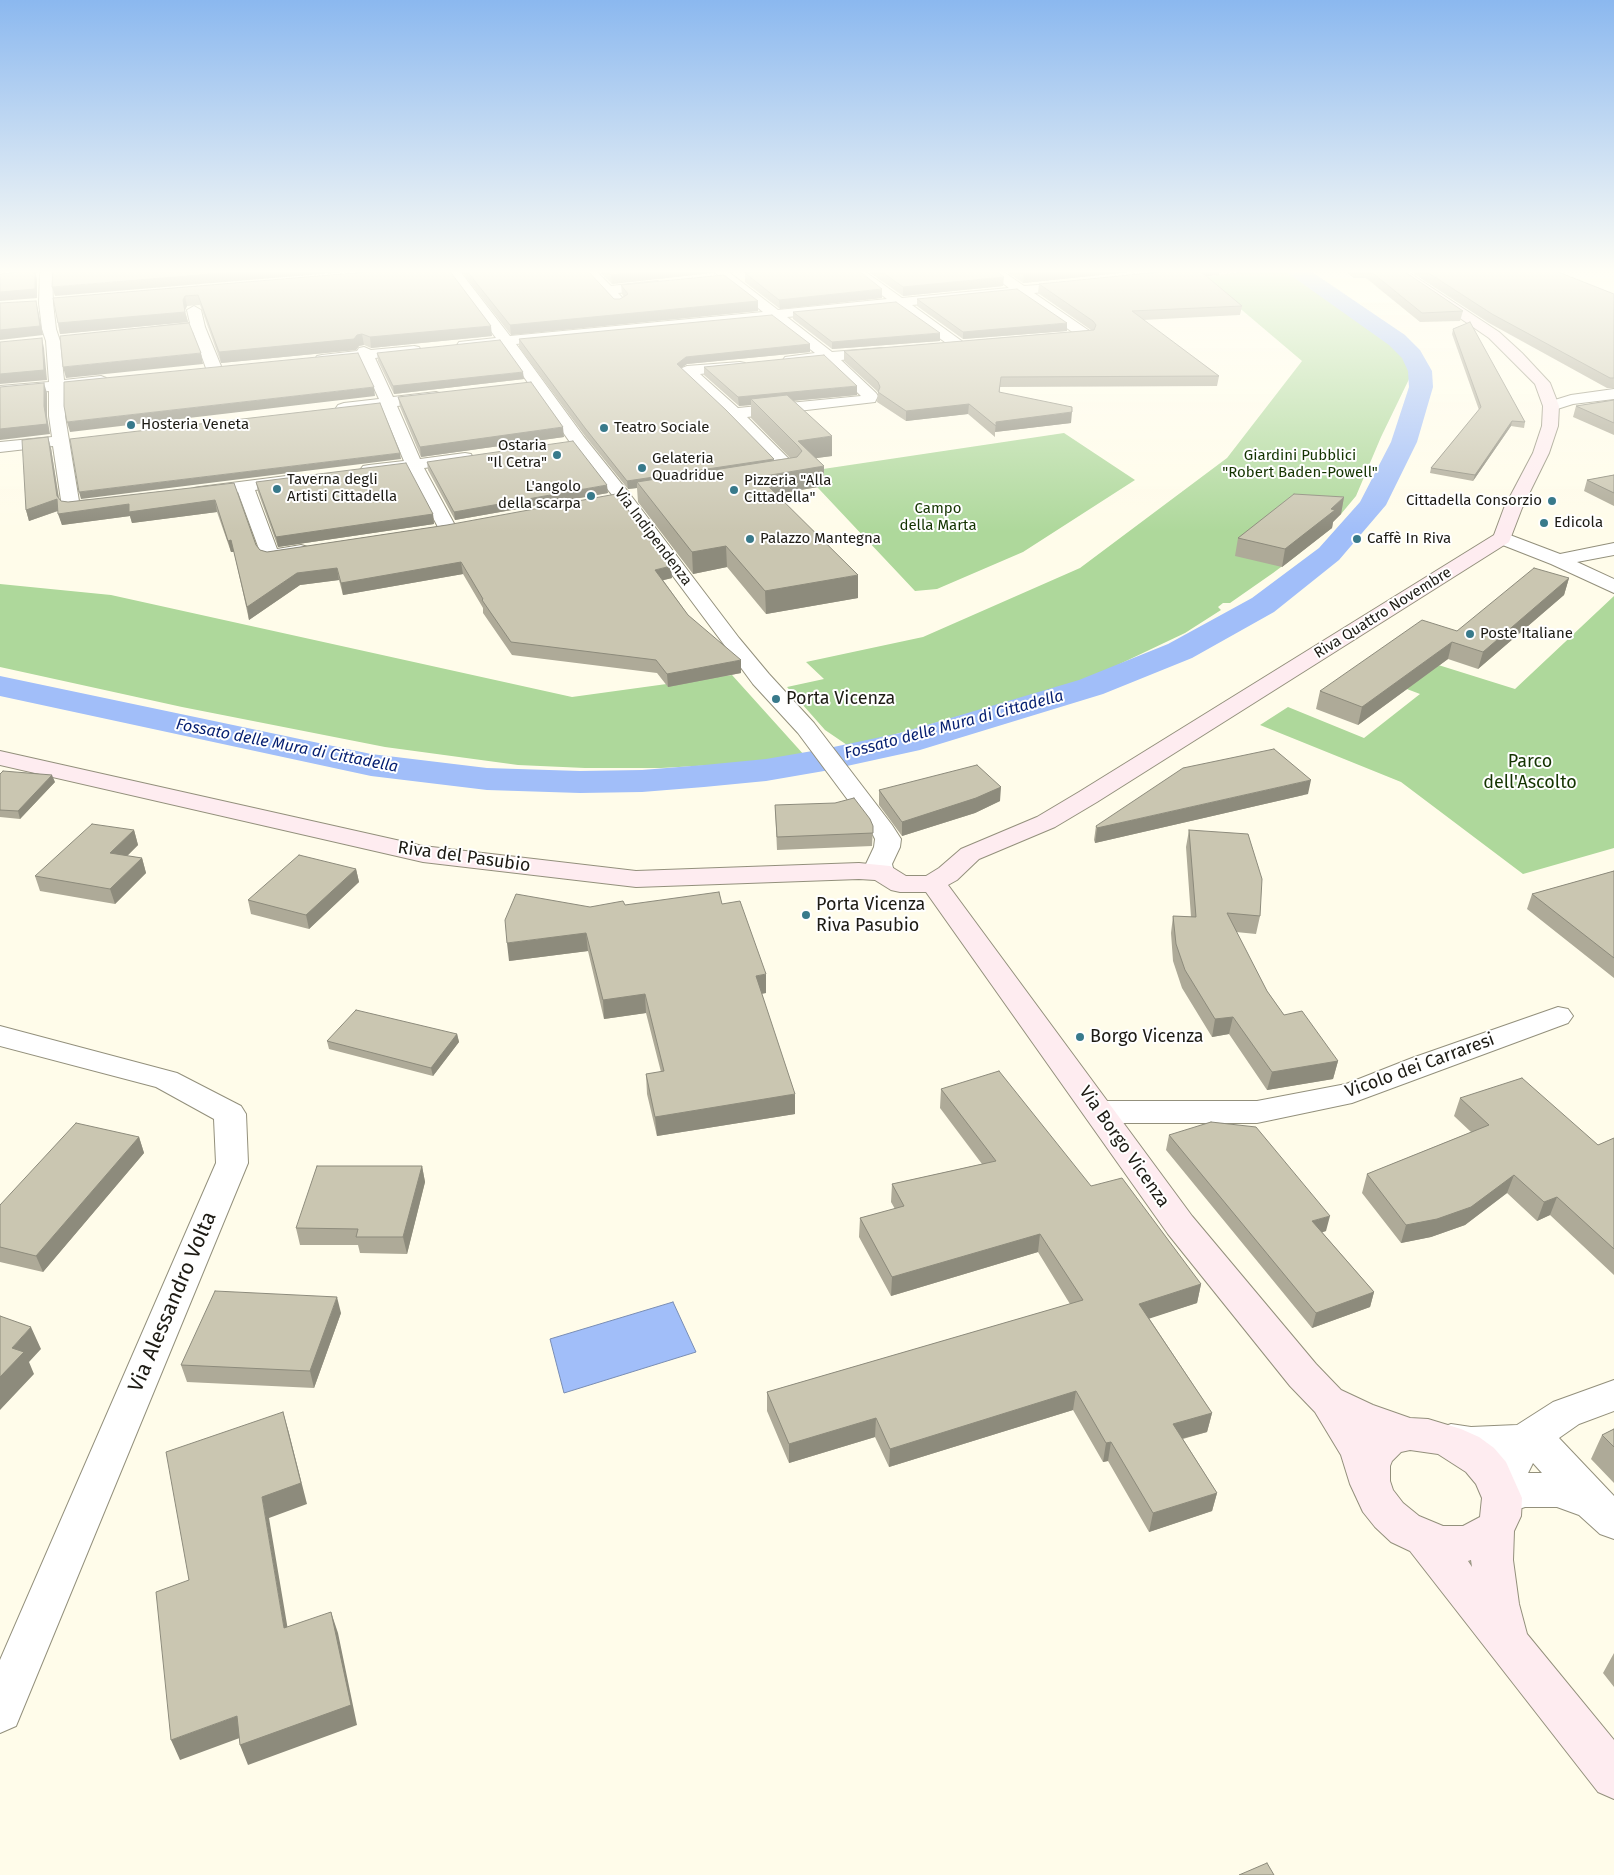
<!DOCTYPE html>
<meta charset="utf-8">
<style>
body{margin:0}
canvas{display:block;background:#fffcea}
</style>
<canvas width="1614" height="1875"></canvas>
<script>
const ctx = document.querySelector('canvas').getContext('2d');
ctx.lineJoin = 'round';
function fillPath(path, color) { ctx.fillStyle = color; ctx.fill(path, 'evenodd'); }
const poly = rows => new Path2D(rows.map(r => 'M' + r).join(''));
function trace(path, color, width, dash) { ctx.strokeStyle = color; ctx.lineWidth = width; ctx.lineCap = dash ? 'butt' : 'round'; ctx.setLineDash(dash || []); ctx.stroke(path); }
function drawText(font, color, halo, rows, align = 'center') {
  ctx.font = font + ' "Fira Sans",sans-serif'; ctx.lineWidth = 4; ctx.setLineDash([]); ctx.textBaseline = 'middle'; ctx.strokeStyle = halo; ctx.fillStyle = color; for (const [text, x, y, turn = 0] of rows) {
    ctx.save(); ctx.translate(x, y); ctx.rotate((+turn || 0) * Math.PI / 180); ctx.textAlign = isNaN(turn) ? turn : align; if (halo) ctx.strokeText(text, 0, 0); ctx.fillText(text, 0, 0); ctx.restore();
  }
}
const green = poly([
 [1254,270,1289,270,1376,329,1403,353,1411,375,1381,437,1356,496,1341,514,1297,551,1300,553,1273,573,1230,603,1223,603,1218,607,1221,610,1185,633,1086,680,850,747,825,730,787,687,824,679,806,662,923,637,1080,568,1227,458,1302,361,1203,277],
 [1064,433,1135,480,1023,552,937,589,915,591,803,472],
 [0,584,111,595,572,697,732,675,805,756,749,763,661,768,585,768,518,765,385,747,182,707,0,667],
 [1614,596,1614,848,1523,874,1401,782,1260,725,1288,707,1364,738,1420,694,1357,670,1384,648,1515,689]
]);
const water = poly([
 [673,1302,696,1352,564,1393,550,1339,673,1302]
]);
const canal = poly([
 [1286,270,1309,270,1405,335,1420,350,1432,371,1433,387,1417,442,1386,505,1339,560,1274,612,1192,658,1103,694,920,750,824,771,766,781,704,787,642,792,580,793,487,790,371,776,0,696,0,676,371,754,487,768,580,771,642,770,704,765,766,759,824,749,900,733,1079,680,1168,644,1252,598,1319,548,1360,502,1391,442,1409,387,1408,371,1402,358,1389,345,1289,274,1286,270]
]);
const street = poly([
 [41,270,51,270,52,273,53,303,56,329,60,341,64,380,101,376,106,378,109,381,106,384,101,386,65,389,65,416,79,501,103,500,109,501,112,505,109,509,71,512,65,511,62,507,53,446,0,452,0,442,52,437,49,416,49,391,0,396,0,386,49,382,46,341,42,329,39,303,40,273,41,270],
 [446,270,459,270,510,336,763,312,712,270,726,270,778,310,887,299,849,270,863,270,902,298,1009,288,986,270,1001,270,1024,286,1081,282,1083,285,1076,289,1034,293,1091,332,1093,335,1091,338,1086,339,1081,338,1019,295,912,305,963,342,965,345,963,348,958,349,953,348,897,307,787,317,832,352,882,348,887,349,889,352,887,355,882,356,841,360,876,393,878,396,875,402,747,417,797,467,800,471,797,475,791,476,785,475,728,416,679,371,682,368,687,366,740,362,745,363,747,366,745,369,700,374,738,408,861,396,825,361,790,364,785,363,783,360,785,357,815,353,772,319,516,344,584,437,629,493,739,638,769,674,814,723,892,825,901,839,900,847,892,864,894,872,890,878,881,880,872,878,866,864,874,847,875,839,871,831,798,733,753,684,725,646,617,501,572,445,502,346,464,349,459,348,457,345,459,342,496,338,446,270],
 [582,270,595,270,611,286,658,281,665,285,658,289,618,293,627,303,620,307,615,306,582,270],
 [1130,270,1146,270,1157,277,1155,280,1145,280,1130,270],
 [1178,270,1211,270,1205,274,1163,280,1157,276,1158,273,1178,270],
 [194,306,201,310,205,327,223,371,220,374,215,376,210,374,207,371,193,332,155,335,150,334,148,331,150,328,155,327,190,323,187,310,194,306],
 [414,346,419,347,421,350,419,353,375,358,393,397,436,392,442,394,444,397,442,400,436,402,397,406,420,459,465,453,471,454,473,458,471,462,465,463,424,468,457,529,455,533,448,535,441,533,439,529,408,470,369,475,363,474,360,470,363,466,369,465,404,461,382,408,344,413,338,411,336,408,338,405,344,403,379,399,361,360,322,363,317,362,315,359,317,356,322,355,357,351,359,348,364,347,371,350,414,346],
 [1614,389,1614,399,1573,404,1551,411,1545,409,1543,406,1545,403,1571,395,1614,389],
 [294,475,300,476,303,480,300,484,255,490,277,549,301,545,308,547,311,551,308,555,301,557,270,562,263,560,238,492,200,497,194,496,191,492,194,488,200,487,294,475],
 [1502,532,1560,554,1614,543,1614,555,1577,562,1614,579,1614,593,1551,564,1495,542,1493,538,1495,534,1502,532],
 [1558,1007,1568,1009,1573,1016,1568,1023,1352,1103,1257,1123,1099,1123,1088,1120,1083,1112,1088,1104,1099,1101,1257,1101,1346,1084,1412,1058,1558,1007],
 [0,1026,177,1073,241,1106,246,1114,248,1163,16,1726,0,1733,0,1660,216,1163,214,1119,156,1087,0,1046,0,1026],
 [1614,1380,1614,1411,1579,1424,1559,1438,1614,1496,1614,1539,1600,1534,1579,1515,1557,1507,1525,1507,1502,1515,1488,1510,1480,1490,1496,1458,1471,1459,1451,1456,1437,1451,1432,1440,1437,1429,1451,1424,1471,1427,1517,1425,1553,1402,1614,1380],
 [1533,1463,1542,1473,1528,1473,1533,1463]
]);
const secondary = poly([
 [1390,270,1405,270,1499,332,1522,353,1550,383,1559,406,1558,426,1549,453,1522,508,1509,542,1097,802,1055,827,979,859,957,880,948,885,1192,1216,1316,1364,1341,1390,1373,1405,1410,1418,1428,1419,1461,1429,1479,1437,1494,1448,1506,1462,1522,1498,1521,1516,1514,1531,1513,1560,1519,1604,1527,1634,1614,1740,1614,1799,1598,1792,1410,1551,1391,1542,1375,1527,1363,1512,1350,1484,1341,1455,1315,1412,1290,1386,1168,1234,926,892,900,892,891,890,875,880,859,879,636,887,423,862,0,765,0,751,423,846,636,871,859,863,890,866,906,876,926,876,939,868,961,849,1037,817,1079,792,1494,535,1504,508,1533,453,1542,426,1543,406,1535,384,1489,338,1390,270],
 [1410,1450,1438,1454,1466,1472,1476,1484,1482,1498,1480,1517,1463,1526,1443,1526,1419,1516,1403,1503,1393,1490,1390,1481,1390,1466,1392,1461,1401,1452,1410,1450],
 [1471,1560,1472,1567,1468,1561,1471,1560]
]);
const wall = poly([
 [391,270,492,336,371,348,364,345,359,346,356,350,221,363,200,305,187,306,185,310,188,322,60,334,53,298],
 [460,270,587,270,614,299,620,299,624,297,622,294,621,285,758,301,758,311,511,335],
 [598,270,712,270,712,273,612,284],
 [866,270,995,270,1003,286,903,296],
 [1004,270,1150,270,1023,283],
 [1219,270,1219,275,1206,276,1242,306,1240,315,1143,320,1219,376,1217,386,1000,387,1000,392,1071,423,995,432,995,437,968,414,906,421,877,402,878,392,844,361,844,351,1091,330,1038,293,1039,284],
 [1343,270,1402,270,1463,311,1460,321,1420,322,1366,278,1354,278],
 [1408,270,1553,270,1614,294,1614,388,1607,388,1489,323],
 [745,273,882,298,780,309,745,282],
 [917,299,1067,331,963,339,917,306],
 [793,312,940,341,832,349,793,319],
 [1453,329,1525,422,1524,428,1511,426,1473,481,1430,473,1431,468,1479,410,1452,334],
 [519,339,810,344,810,352,687,364,681,368,774,459,774,460,790,458,751,418,751,405,739,406,704,375,704,367,857,395,793,401,832,456,816,458,824,486,777,494,858,598,766,614,727,567,693,574,638,502,637,488,628,489,585,436,519,347],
 [377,353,524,379,394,394,378,361],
 [398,397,564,437,421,457,400,407],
 [1614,400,1614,435,1573,417,1576,406],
 [51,448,59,498,61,501,68,502,234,483,256,545,260,550,267,552,447,525,672,578,663,580,688,615,741,673,668,687,657,673,512,655,483,613,483,608,463,574,343,595,339,580,300,585,249,620,234,552,231,552,217,512,132,523,130,516,62,525,58,511,29,521,26,510],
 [427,462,608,493,455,520,428,470],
 [1614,475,1614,506,1584,491,1587,480],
 [256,482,433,514,434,524,278,547,258,492],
 [1344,497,1341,514,1333,522,1332,528,1282,567,1235,556,1238,538],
 [1569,578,1564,595,1478,669,1448,659,1358,725,1316,709,1320,691,1457,631],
 [0,774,55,782,20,819,0,817],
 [879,790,1000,801,975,813,902,836,879,805],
 [1308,794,1095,843,1094,840,1096,826],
 [775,805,873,826,872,846,777,850],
 [134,830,138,845,127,856,142,858,146,873,115,904,40,891,35,876],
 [1189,830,1260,916,1256,934,1236,932,1267,991,1284,1015,1338,1061,1333,1079,1267,1090,1229,1034,1212,1037,1182,988,1173,961,1171,933,1173,916,1191,917,1186,847],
 [356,869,359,882,309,929,251,914,248,900],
 [1614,871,1614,978,1527,909,1532,894],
 [722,904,766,993,762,994,795,1114,657,1136,647,1094,646,1074,661,1072,646,1013,604,1019,588,951,509,961,590,907,625,905],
 [457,1034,459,1042,433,1076,329,1049,327,1041],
 [941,1089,1091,1186,1201,1284,1197,1303,1149,1318,1212,1413,1207,1432,1183,1439,1217,1493,1212,1511,1149,1532,1108,1461,1103,1462,1073,1410,889,1467,875,1437,789,1463,767,1411,767,1392,1070,1304,1038,1252,891,1296,859,1237,860,1218,895,1209,891,1202,892,1184,982,1164,940,1108],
 [1460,1098,1598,1145,1614,1138,1614,1275,1550,1215,1537,1221,1507,1193,1465,1225,1431,1237,1401,1243,1362,1193,1367,1174,1471,1132,1454,1116],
 [1169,1135,1326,1231,1322,1232,1374,1292,1370,1307,1312,1328,1166,1150],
 [139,1137,144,1153,43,1272,0,1262,0,1205],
 [422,1166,425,1182,407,1254,360,1253,358,1245,300,1245,296,1228],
 [341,1313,314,1388,187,1382,181,1365],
 [1614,1429,1614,1483,1591,1459,1602,1435],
 [1614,1653,1614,1687,1603,1673]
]);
const shadedWall = poly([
 [0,270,16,270,0,272],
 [35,270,37,279,37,298,0,301,0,292],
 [261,270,371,270,55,296,52,287],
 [660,270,712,270,712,273,612,284,611,275],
 [732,270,751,270,732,272],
 [1065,270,1150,270,1023,283,1024,274],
 [1219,270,1219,275,1197,277,1198,272],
 [1004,277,1003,286,903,296,903,287],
 [882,289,882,298,780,309,779,300],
 [185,296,187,306,185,310,183,300],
 [36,301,38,310,43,335,0,340,0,330],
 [758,301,758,311,511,335,510,325],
 [185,312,188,322,60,334,58,323],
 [1067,323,1067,331,963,339,963,332],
 [491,326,492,336,371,348,370,337],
 [940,333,940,341,832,349,832,342],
 [362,334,364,345,359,346,356,350,221,363,219,352],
 [42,338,44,348,47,380,0,384,0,374],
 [810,344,810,352,687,364,677,371,677,364,686,357],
 [201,353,203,364,66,378,63,367],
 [523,372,524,379,394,394,393,386],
 [44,383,47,393,47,416,50,434,0,440,0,429,44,406],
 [857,386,857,395,756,404,751,399,751,405,739,406,738,397],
 [374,387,375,396,70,432,67,422],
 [969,404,968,414,906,421,906,411],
 [1072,412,1071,423,995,432,996,422],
 [1512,421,1511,426,1473,481,1475,475],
 [563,427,564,437,421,457,420,447],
 [832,436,832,456,802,460,802,451,798,441],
 [48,437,51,448,60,507,57,496],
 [400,453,401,459,81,499,79,492],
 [774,459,774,467,637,482,637,488,628,489,627,481],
 [824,466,824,486,759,497,759,477],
 [607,485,608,493,455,520,454,512],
 [1344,497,1341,514,1333,522,1332,528,1282,567,1285,549,1331,509],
 [57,499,60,510,29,521,26,510],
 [215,500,217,512,132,523,130,516,62,525,58,514,129,504],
 [433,514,434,524,278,547,276,537],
 [231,540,234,552,231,552,228,541],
 [726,546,727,567,693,574,692,552],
 [461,562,463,574,343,595,341,583],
 [671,566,672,578,656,582,655,570],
 [337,568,339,580,300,585,249,620,247,607,297,573],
 [858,575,858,598,766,614,765,591],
 [1569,578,1564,595,1478,669,1483,652],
 [1452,642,1448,659,1358,725,1362,707],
 [741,660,741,673,668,687,667,674],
 [52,775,55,782,20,819,18,811],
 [1311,780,1308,794,1095,843,1097,828],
 [1001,787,1000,801,975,813,902,836,902,822],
 [134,830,138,845,115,868,110,853],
 [142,858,146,873,115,904,110,889],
 [356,869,359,882,309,929,306,915],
 [586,933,588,951,509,961,507,943],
 [766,974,766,993,756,994,756,976],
 [645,994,646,1013,604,1019,603,1000],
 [1233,1017,1229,1034,1212,1037,1215,1019],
 [457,1034,459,1042,433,1076,431,1068],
 [1338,1061,1333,1079,1267,1090,1272,1072],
 [795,1094,795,1114,657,1136,655,1117],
 [139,1137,144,1153,43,1272,36,1256],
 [422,1166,425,1182,407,1254,403,1237],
 [1514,1175,1507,1193,1465,1225,1431,1237,1401,1243,1406,1225],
 [1557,1197,1550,1215,1537,1221,1544,1202],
 [1330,1216,1326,1231,1308,1237,1312,1221],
 [1040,1234,1038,1252,891,1296,892,1277],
 [1201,1284,1197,1303,1136,1323,1139,1304],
 [1374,1292,1370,1307,1312,1328,1316,1313],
 [337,1297,341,1313,314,1388,310,1371],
 [31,1327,41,1349,29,1362,34,1374,0,1410,0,1377,12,1348],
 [1076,1391,1073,1410,889,1467,890,1449],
 [283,1412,289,1433,307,1504,269,1518,291,1648,284,1628,262,1497],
 [1212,1413,1207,1432,1169,1442,1173,1424],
 [876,1418,875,1437,789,1463,789,1444],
 [1111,1442,1108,1461,1103,1462,1106,1443],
 [1217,1493,1212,1511,1149,1532,1153,1513],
 [331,1612,338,1633,357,1725,248,1765,240,1745],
 [237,1716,245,1736,180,1760,171,1740]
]);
const building = poly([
 [35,270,35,289,0,292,0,274,35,270],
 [53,270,261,270,52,287,53,270],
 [391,270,449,270,491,326,370,337,362,334,357,335,354,339,219,352,198,295,185,296,183,300,185,312,58,323,53,298,391,270],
 [466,270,587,270,614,299,620,299,628,294,621,285,724,275,758,301,510,325,466,270],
 [606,270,660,270,611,275,606,270],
 [778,270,858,270,882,289,779,300,745,273,778,270],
 [879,270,995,270,1004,277,903,287,879,270],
 [1018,270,1065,270,1024,274,1018,270],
 [1179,270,1199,270,1242,306,1132,311,1219,376,1001,377,999,392,1072,407,1072,412,996,422,996,426,969,404,906,411,878,392,880,387,878,382,844,351,1094,330,1096,325,1093,321,1039,284,1179,270],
 [1208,270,1219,270,1198,272,1206,271,1208,270],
 [1369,270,1402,270,1463,311,1422,313,1369,270],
 [1424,270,1553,270,1614,294,1614,378,1610,378,1492,314,1424,270],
 [1017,289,1067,323,963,332,917,299,1017,289],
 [36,301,40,326,0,330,0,303,36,301],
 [896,302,940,333,832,342,793,312,896,302],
 [772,315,810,344,686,357,677,364,726,410,774,459,627,481,585,428,519,339,772,315],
 [1470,322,1525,422,1512,421,1475,475,1431,468,1481,407,1453,329,1470,322],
 [189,323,201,353,63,367,60,336,189,323],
 [42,338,44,370,0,374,0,342,42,338],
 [500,340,523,372,393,386,377,353,500,340],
 [358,353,374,387,67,422,64,406,64,382,358,353],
 [824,355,857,386,738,397,704,367,824,355],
 [531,382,563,427,420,447,398,397,531,382],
 [44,383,44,406,47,424,0,429,0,387,44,383],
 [787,395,832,436,798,441,824,466,759,477,858,575,765,591,726,546,692,552,637,482,797,457,802,451,798,446,751,399,787,395],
 [1614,400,1614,423,1576,406,1614,400],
 [380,403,400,453,79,492,70,439,380,403],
 [48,437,57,496,61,501,68,502,234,483,256,545,260,550,267,552,447,525,616,494,671,566,655,570,688,615,741,660,667,674,656,660,511,642,482,600,483,599,461,562,341,583,337,568,297,573,247,607,231,540,228,541,215,500,129,512,129,504,58,514,57,499,26,510,22,440,48,437],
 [573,441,607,485,454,512,427,462,573,441],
 [406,463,433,514,276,537,256,482,406,463],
 [1614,475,1614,493,1587,480,1614,475],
 [1294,494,1344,497,1331,509,1335,510,1285,549,1238,538,1294,494],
 [1534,568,1569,578,1483,652,1452,642,1362,707,1320,691,1422,620,1457,631,1534,568],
 [1274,749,1311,780,1097,828,1096,826,1183,768,1274,749],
 [977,765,1001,787,976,798,902,822,879,790,977,765],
 [3,771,52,775,18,811,0,810,0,774,3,771],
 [854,798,870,819,873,826,873,833,777,837,775,805,835,803,854,798],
 [92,824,134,830,110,853,142,858,110,889,35,876,92,824],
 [1189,830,1248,834,1262,879,1260,916,1227,913,1267,991,1284,1015,1302,1011,1338,1061,1272,1072,1233,1017,1215,1019,1185,970,1176,944,1173,916,1196,917,1189,830],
 [299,855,356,869,306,915,248,900,299,855],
 [1614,871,1614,958,1532,894,1614,871],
 [719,892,722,904,740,901,766,974,756,976,795,1094,655,1117,646,1074,664,1071,645,994,603,1000,586,933,507,943,505,920,516,894,590,907,623,901,625,905,719,892],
 [356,1010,457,1034,431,1068,327,1041,356,1010],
 [999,1071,1091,1186,1122,1178,1201,1284,1139,1304,1212,1413,1173,1424,1217,1493,1153,1513,1111,1442,1106,1443,1076,1391,890,1449,876,1418,789,1444,767,1392,1083,1300,1040,1234,892,1277,860,1218,904,1206,892,1184,996,1161,941,1089,999,1071],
 [1522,1078,1598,1145,1614,1138,1614,1249,1557,1197,1544,1202,1514,1175,1471,1207,1437,1219,1406,1225,1367,1174,1489,1125,1460,1098,1522,1078],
 [1211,1122,1256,1127,1330,1216,1312,1221,1374,1292,1316,1313,1169,1135,1211,1122],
 [76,1123,139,1137,36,1256,0,1247,0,1205,76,1123],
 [317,1166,422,1166,403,1237,356,1237,358,1229,296,1228,317,1166],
 [215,1291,337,1297,310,1371,181,1365,215,1291],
 [0,1316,31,1327,12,1348,24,1352,0,1377,0,1316],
 [283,1412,301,1483,262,1497,284,1628,331,1612,351,1705,240,1745,237,1716,171,1740,156,1592,189,1580,166,1452,283,1412],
 [1614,1429,1614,1447,1602,1435,1614,1429],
 [1267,1863,1274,1875,1239,1875,1267,1863]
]);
const markers = [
 [131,425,5,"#387a8b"],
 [604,428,5,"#387a8b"],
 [557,455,5,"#387a8b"],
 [642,468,5,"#387a8b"],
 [277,489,5,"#387a8b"],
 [734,490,5,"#387a8b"],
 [591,496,5,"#387a8b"],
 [1552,501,5,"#387a8b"],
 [1544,523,5,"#387a8b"],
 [750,539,5,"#387a8b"],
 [1357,539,5,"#387a8b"],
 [1470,634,5,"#387a8b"],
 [776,699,5,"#387a8b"],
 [806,915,5,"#387a8b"],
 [1080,1037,5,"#387a8b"]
];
const farPoinames = [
 ["Hosteria Veneta",141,425],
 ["Teatro Sociale",614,428],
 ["Ostaria",547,446,"right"],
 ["\"Il Cetra\"",547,463,"right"],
 ["Gelateria",652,459],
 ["Quadridue",652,476],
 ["Taverna degli",287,480],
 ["Artisti Cittadella",287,497],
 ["Pizzeria \"Alla",744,481],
 ["Cittadella\"",744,498],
 ["L'angolo",581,487,"right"],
 ["della scarpa",581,504,"right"],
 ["Cittadella Consorzio",1542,501,"right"],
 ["Edicola",1554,523],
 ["Palazzo Mantegna",760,539],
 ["Caffè In Riva",1367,539],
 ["Poste Italiane",1480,634]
];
const farParknames = [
 ["Giardini Pubblici",1300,456],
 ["\"Robert Baden-Powell\"",1300,473],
 ["Campo",938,509],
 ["della Marta",938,526]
];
const farStreetnames = [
 ["Via Indipendenza",653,537,53],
 ["Riva Quattro Novembre",1383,613,-32]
];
const farWaternames = [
 ["Fossato delle Mura di Cittadella",954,725,-15],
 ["Fossato delle Mura di Cittadella",287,746,11]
];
const poiNames = [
 ["Porta Vicenza",786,699],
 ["Porta Vicenza",816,905],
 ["Riva Pasubio",816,926],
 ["Borgo Vicenza",1090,1037]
];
const parkNames = [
 ["Parco",1530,762],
 ["dell'Ascolto",1530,783]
];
const streetNames = [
 ["Riva del Pasubio",464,857,8],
 ["Vicolo dei Carraresi",1420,1066,-20],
 ["Via Borgo Vicenza",1124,1147,55]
];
const nearStreetnames = [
 ["Via Alessandro Volta",173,1302,-67]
];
fillPath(green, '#aed89b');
fillPath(water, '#a1bef9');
trace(water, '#798db4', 1);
fillPath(canal, '#a1bef9');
trace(street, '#93907c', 2);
trace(secondary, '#93907c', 2);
fillPath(street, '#fff');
fillPath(secondary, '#feecf0');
fillPath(wall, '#aeaa98');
fillPath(shadedWall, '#8d8b7c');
fillPath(building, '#cac6b1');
trace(building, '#8d8b7c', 1);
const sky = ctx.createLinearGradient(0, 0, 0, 532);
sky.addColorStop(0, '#8bb8ef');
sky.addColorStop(0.51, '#fffef6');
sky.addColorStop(1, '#fffef600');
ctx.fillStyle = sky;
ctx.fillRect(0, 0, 1614, 532);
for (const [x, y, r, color] of markers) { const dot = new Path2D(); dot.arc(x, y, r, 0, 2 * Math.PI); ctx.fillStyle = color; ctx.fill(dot); trace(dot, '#fff', 2); }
drawText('15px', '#1d1b14', '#fff', farPoinames, 'left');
drawText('15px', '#143400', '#fff', farParknames);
drawText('15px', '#1d1b14', '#fff', farStreetnames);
drawText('italic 16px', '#051f71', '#fff', farWaternames);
drawText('18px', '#1d1b14', '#fff', poiNames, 'left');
drawText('18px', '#143400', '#fff', parkNames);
drawText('18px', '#1d1b14', '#fff', streetNames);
drawText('21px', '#1d1b14', '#fff', nearStreetnames);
</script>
